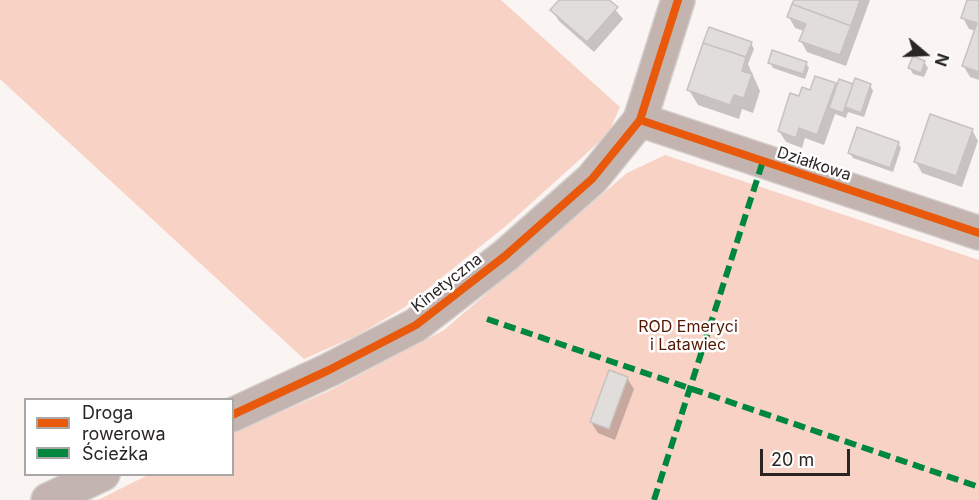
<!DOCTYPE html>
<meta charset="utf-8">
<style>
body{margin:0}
#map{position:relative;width:979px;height:500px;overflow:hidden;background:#faf4f2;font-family:Inter,sans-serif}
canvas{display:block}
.legend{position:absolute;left:24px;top:398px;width:210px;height:78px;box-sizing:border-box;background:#fff;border:2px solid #a9a8a7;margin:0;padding:8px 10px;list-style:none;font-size:18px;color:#292524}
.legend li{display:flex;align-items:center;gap:12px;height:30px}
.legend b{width:30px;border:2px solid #a9a8a7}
.north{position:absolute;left:895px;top:24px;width:60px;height:60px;-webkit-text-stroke:4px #fff;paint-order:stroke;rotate:109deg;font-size:16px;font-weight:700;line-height:24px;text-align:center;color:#292524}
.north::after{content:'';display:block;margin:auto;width:21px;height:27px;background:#292524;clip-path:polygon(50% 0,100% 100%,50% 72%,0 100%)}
.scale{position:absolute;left:760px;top:449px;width:90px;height:27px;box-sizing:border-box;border:3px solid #292524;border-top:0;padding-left:8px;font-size:18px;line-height:21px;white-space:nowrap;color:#292524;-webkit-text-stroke:4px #fff;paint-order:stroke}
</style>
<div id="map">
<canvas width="979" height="500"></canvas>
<ul class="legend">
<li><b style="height:8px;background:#e8590c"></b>Droga rowerowa</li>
<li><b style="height:8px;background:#00873e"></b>Ścieżka</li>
</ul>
<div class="north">N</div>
<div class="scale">20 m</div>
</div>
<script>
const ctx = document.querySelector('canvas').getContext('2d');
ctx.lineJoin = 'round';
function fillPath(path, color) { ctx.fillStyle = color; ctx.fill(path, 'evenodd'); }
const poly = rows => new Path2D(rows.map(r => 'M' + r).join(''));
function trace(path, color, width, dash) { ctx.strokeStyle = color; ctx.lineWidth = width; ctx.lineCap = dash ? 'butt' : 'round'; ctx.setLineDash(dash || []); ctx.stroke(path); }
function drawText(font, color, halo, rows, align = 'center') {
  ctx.font = font + ' Inter,sans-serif'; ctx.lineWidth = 5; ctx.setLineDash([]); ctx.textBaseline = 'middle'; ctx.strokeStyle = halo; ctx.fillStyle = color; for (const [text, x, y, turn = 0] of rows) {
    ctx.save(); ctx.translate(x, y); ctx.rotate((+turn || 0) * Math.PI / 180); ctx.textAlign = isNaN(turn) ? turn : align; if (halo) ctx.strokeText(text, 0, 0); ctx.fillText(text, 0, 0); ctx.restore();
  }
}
const green = poly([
 [0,0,501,0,620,107,608,134,507,225,405,307,358,335,304,359,0,79],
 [665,155,979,260,979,500,98,500,148,475,232,474,233,433,329,391,444,330,627,173]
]);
const shadow = poly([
 [561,0,607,0,623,19,594,52,559,21,552,10],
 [796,0,870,0,846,66,807,52,801,41,804,31,795,28,789,17],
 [969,0,979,1,979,80,970,77,963,65,976,31,969,29,963,18],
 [751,43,754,49,748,64,760,91,753,113,742,109,739,119,698,105,689,90],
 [770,62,806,63,809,68,805,79,773,68],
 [924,62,928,68,924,77,913,74,910,68],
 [835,85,837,89,870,85,873,91,864,117,848,112,846,118,835,114,824,145,805,138,802,148,786,142,779,131,799,98],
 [972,130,978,141,962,187,922,173,916,162],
 [898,143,901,148,893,172,853,158,850,153],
 [627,378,634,389,615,440,598,433,591,422]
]);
const building = poly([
 [559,0,609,0,618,7,587,42,550,10,559,0],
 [794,0,860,0,851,26,792,4,794,0],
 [967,0,979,0,979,72,962,66,977,23,961,18,967,0],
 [792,4,851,26,840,55,799,41,806,24,787,17,792,4],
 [709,27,752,42,746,57,703,43,709,27],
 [703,43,746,57,742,71,752,74,744,98,734,95,730,105,687,90,703,43],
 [772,50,807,62,803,74,768,63,772,50],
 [913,56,925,61,921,73,908,68,913,56],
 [815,76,836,83,817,135,799,128,796,138,778,131,790,93,799,96,802,87,810,90,815,76],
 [855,78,871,84,861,113,845,107,855,78],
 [839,79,853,84,843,113,829,108,839,79],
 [930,114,973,129,956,176,914,162,930,114],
 [857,127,899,142,890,168,848,153,857,127],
 [609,370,628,377,609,429,590,422,609,370]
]);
const minor = poly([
 [640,120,979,233],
 [232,415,329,370,416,325,505,256,592,179,640,120,678,0],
 [48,500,103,474]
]);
const quiet = poly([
 [487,319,979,487],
 [654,500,763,161]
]);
const cycleway = poly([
 [640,120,979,233],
 [232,415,329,370,416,325,505,256,592,179,640,120,678,0]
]);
const streetNames = [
 ["Działkowa",814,164,18],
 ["Kinetyczna",447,283,-38]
];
const parkNames = [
 ["ROD Emeryci",688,327],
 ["i Latawiec",688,345]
];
fillPath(green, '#f9d2c6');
fillPath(shadow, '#0003');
fillPath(building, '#e1dddb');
trace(building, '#c7c2c1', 1.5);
trace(minor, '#d4d0ce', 36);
trace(minor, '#c3b4b0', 33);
trace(quiet, '#00873e', 6, [12, 6]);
trace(cycleway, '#e8590c', 8);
drawText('16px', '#292524', '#fff', streetNames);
drawText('16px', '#541802', '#fff', parkNames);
</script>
